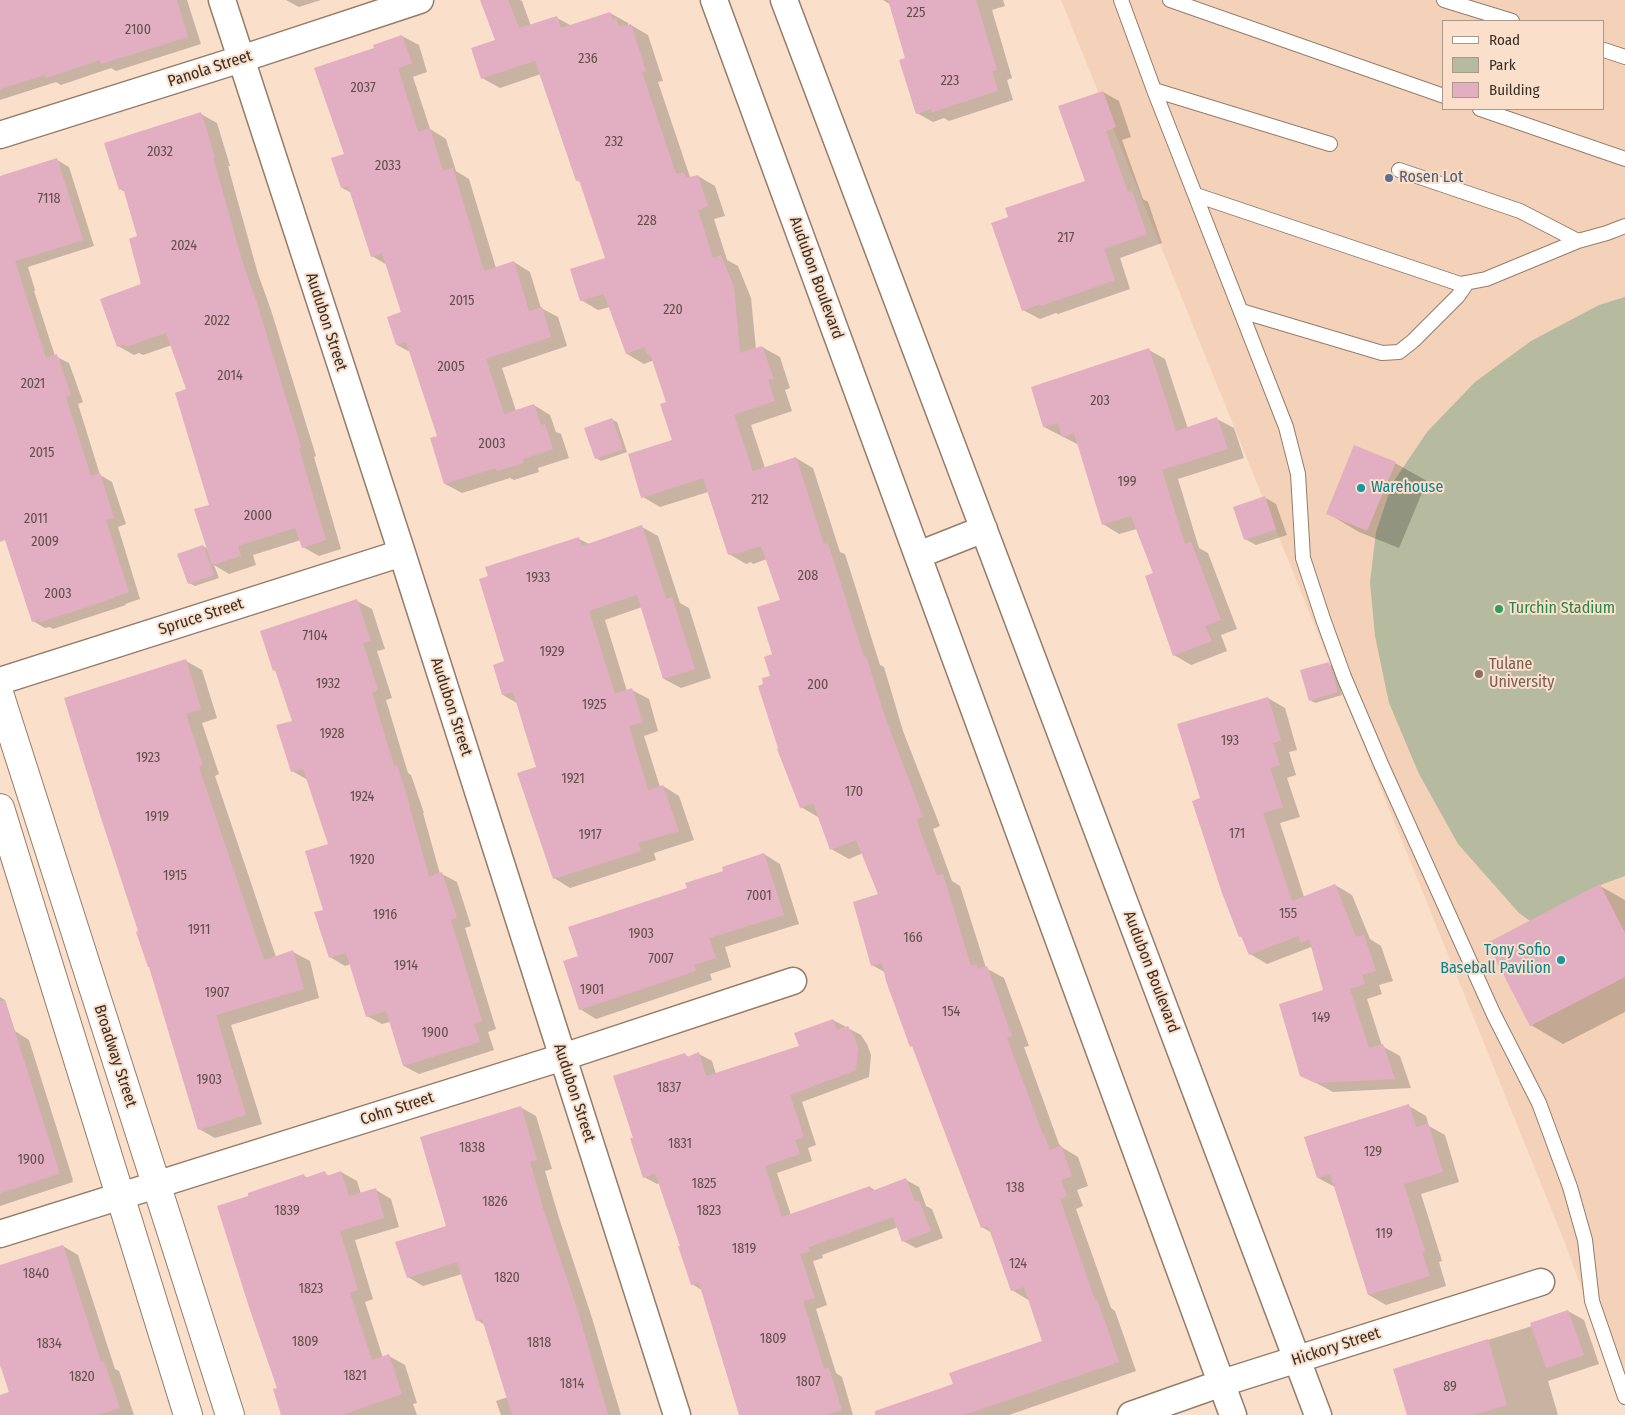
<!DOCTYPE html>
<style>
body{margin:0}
#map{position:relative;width:1625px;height:1415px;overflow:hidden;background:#fadfcb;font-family:"Fira Sans Condensed",sans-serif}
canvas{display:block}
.legend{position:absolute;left:1442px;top:20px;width:162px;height:90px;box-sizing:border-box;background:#fadfcb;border:1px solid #ac9889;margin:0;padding:6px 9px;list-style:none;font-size:15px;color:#372d25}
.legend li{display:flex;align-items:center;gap:10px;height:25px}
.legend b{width:25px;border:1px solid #ac9889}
</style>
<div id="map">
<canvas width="1625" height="1415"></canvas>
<ul class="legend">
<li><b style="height:6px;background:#fff"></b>Road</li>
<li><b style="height:14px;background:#b6bb9f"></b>Park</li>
<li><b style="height:14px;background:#e2afc2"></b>Building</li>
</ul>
</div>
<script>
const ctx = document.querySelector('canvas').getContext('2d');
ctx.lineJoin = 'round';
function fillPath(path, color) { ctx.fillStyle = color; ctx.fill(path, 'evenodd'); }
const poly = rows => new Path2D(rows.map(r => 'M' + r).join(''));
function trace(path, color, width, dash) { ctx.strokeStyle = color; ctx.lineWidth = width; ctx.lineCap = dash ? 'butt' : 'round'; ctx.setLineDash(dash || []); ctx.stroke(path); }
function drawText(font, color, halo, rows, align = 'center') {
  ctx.font = font + ' "Fira Sans Condensed",sans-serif'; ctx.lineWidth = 4; ctx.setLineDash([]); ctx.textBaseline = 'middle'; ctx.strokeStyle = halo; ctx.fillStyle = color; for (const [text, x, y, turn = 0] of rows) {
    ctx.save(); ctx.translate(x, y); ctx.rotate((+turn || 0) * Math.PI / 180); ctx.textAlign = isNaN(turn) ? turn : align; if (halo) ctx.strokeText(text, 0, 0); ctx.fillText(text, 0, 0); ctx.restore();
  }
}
const built = poly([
 [1061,0,1625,0,1625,1405,1563,1238],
 [1444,21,1604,21,1604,109,1444,109]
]);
const green = poly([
 [1625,297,1625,876,1603,884,1530,921,1519,913,1458,844,1419,774,1389,703,1375,636,1370,582,1376,532,1392,484,1427,432,1475,382,1531,341,1599,305]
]);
const shadow = poly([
 [0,0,187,0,201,44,116,71,111,68,61,85,56,82,0,100],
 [286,0,321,0,299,7],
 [483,0,520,0,522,1,531,26,557,18,572,26,610,13,628,23,628,26,631,25,648,35,663,81,658,82,690,177,698,176,715,186,725,216,714,219,727,260,738,266,751,298,756,349,762,347,780,357,790,388,785,390,792,411,751,425,765,468,796,458,813,468,840,552,845,554,880,665,884,667,903,731,940,826,933,829,952,881,960,886,986,968,1004,978,1029,1046,1024,1047,1059,1144,1063,1148,1078,1157,1088,1186,1077,1190,1083,1206,1076,1209,1111,1308,1115,1311,1136,1371,1009,1415,901,1415,954,1385,1044,1342,1030,1301,1012,1290,992,1233,982,1227,914,1047,911,1046,886,973,872,965,880,895,863,853,849,859,831,849,818,817,801,807,765,685,771,677,781,601,767,559,753,564,751,562,746,564,729,554,708,492,660,507,643,497,674,441,668,402,654,360,644,364,627,354,610,307,598,310,581,300,606,259,581,183,577,180,541,74,500,88,482,78,497,41],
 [883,0,1003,0,1005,6,992,10,1012,78,1007,80,1013,100,949,121,944,118,933,122,917,113,907,59,891,5],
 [402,36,419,45,427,72,413,77,430,129,446,139,456,171,469,179,496,268,514,262,530,272,541,308,558,317,567,346,502,368,516,411,534,405,550,415,556,432,561,434,569,458,538,468,539,472,514,480,510,478,462,493,445,484,432,439,439,436,410,352,397,345,403,313,387,265,372,256,352,193,342,188,346,155,375,49],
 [1103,92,1119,101,1131,137,1122,140,1143,199,1148,202,1162,243,1120,258,1130,289,1058,314,1056,313,1040,319,1023,310,1086,181],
 [201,114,217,123,230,166,228,166,258,274,271,310,316,456,314,457,341,549,319,556,303,547,301,540,253,555,256,565,229,574,214,565,219,578,195,586,189,583,203,546,208,549,211,506,188,390,172,345,143,355,139,353,134,355,118,346,143,285,138,237,125,192,120,189],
 [57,160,69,167,94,246,28,267,35,290,34,291,55,356,69,363,83,402,78,404,100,475,112,482,126,524,118,527,140,599,125,604,126,605,53,629,50,627,45,628,33,621,0,523,0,178],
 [1149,350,1165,359,1188,429,1217,419,1234,428,1244,458,1178,479,1199,548,1208,553,1237,629,1221,635,1227,651,1191,665,1174,655,1155,574,1137,529,1119,534,1103,524,1079,445,1044,427],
 [611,419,617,422,627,452,601,461,596,458],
 [1395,463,1427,481,1399,548,1359,532,1327,513],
 [1264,497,1276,504,1287,535,1256,545,1245,539],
 [642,527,658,536,680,603,689,608,711,678,681,688,664,679,642,607,605,620,627,691,632,690,649,699,658,731,644,736,660,787,663,786,679,796,694,840,654,853,656,860,570,888,554,878,537,768,517,703,503,695,506,662,579,539,589,544],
 [357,601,372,609,385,649,377,651,392,698,386,700,408,773,411,775,424,813,423,813,440,874,442,874,457,882,471,926,465,928,496,1029,488,1032,494,1050,419,1074,404,1066,390,1022,382,1024,367,1016,351,964,345,966,330,957,324,910,330,845,308,780,292,771,294,721,277,672,274,670],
 [186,661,202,670,217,718,202,723,219,774,215,776,276,957,293,952,310,961,319,998,231,1025,262,1124,215,1138,199,1129,151,968],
 [1330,665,1335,668,1342,695,1315,703,1310,700],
 [1268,698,1285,708,1297,750,1289,752,1296,775,1287,778,1300,817,1280,823,1304,897,1335,885,1352,895,1370,939,1381,946,1393,981,1379,985,1382,994,1367,999,1382,1046,1400,1056,1411,1088,1333,1092,1301,1075,1325,991,1313,948,1311,947,1267,964,1250,954,1243,938,1240,936,1202,799],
 [764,854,780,864,799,924,725,947,731,967,710,974,712,980,596,1019,580,1009,580,957,688,889],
 [1600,886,1625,900,1625,1012,1563,1044,1531,1025],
 [0,997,5,1000,15,1031,29,1040,73,1180,72,1180,73,1182,0,1206],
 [833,1020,861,1035,867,1044,871,1055,869,1077,802,1102,816,1145,808,1148,812,1161,777,1173,791,1215,870,1187,876,1191,906,1180,919,1187,926,1206,932,1209,943,1238,916,1248,903,1241,898,1227,822,1255,823,1258,813,1261,827,1305,816,1309,836,1373,842,1377,853,1415,741,1415,703,1291,692,1284,681,1247,660,1183,657,1184,644,1177,634,1138,685,1055,689,1057,699,1054,712,1061,716,1074,800,1046],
 [1409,1106,1426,1116,1429,1126,1445,1135,1459,1182,1421,1194,1442,1261,1439,1262,1446,1286,1386,1305,1369,1295,1335,1187,1318,1178],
 [520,1107,536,1116,552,1169,545,1171,559,1218,592,1318,621,1415,501,1415,496,1401,508,1397,485,1325,477,1320,462,1274,423,1286,408,1277,448,1227],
 [341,1172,357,1181,361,1194,376,1190,391,1199,399,1227,355,1240,373,1299,365,1302,383,1358,389,1356,405,1365,417,1403,413,1404,417,1415,282,1415,279,1388,304,1176,308,1178,324,1173,330,1176],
 [63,1246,78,1255,115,1369,119,1371,134,1415,0,1415,0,1399,11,1393,0,1361,0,1266],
 [1568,1311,1584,1320,1599,1364,1548,1381,1558,1415,1408,1415,1394,1370,1532,1326]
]);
const building = poly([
 [0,0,177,0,188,37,101,64,100,60,46,78,45,75,0,89],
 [480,0,508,0,519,28,557,16,561,28,610,12,613,20,616,18,619,27,631,24,646,71,642,72,676,174,684,172,686,178,698,175,708,206,698,210,713,258,721,255,734,287,740,353,762,346,774,379,768,380,775,401,734,415,753,471,796,457,824,544,828,543,864,657,866,656,886,720,923,817,916,819,937,876,943,874,971,966,976,964,978,969,987,966,1012,1036,1007,1038,1043,1135,1044,1134,1050,1150,1061,1146,1072,1176,1061,1180,1067,1196,1060,1199,1095,1300,1097,1299,1119,1362,964,1415,875,1415,875,1411,953,1384,949,1373,1042,1341,1024,1287,1011,1291,988,1226,981,1228,912,1046,910,1047,886,981,882,963,871,966,853,902,878,894,856,840,830,850,813,803,800,808,777,749,778,748,758,686,763,684,762,678,770,676,764,657,772,654,757,607,780,600,761,546,735,554,734,553,728,555,703,478,641,498,628,454,672,440,660,404,666,402,650,354,647,355,645,347,626,354,604,294,580,301,570,269,605,258,579,180,576,181,535,61,481,79,471,48,495,40],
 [888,0,976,0,997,70,992,71,998,91,932,112,931,109,916,114,899,60,905,58],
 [402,35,412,63,398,68,418,132,430,128,443,171,453,168,484,271,514,261,529,311,542,307,551,337,486,359,504,414,534,404,541,425,545,424,553,449,523,459,524,463,497,471,496,468,444,484,430,438,437,436,406,342,396,345,387,317,401,312,382,253,371,257,348,186,341,188,331,158,344,154,314,68,374,48,373,45],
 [1103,91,1116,127,1106,131,1128,192,1132,191,1147,234,1104,249,1115,280,1041,306,1040,304,1022,311,991,223,1008,217,1005,208,1085,181,1058,106],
 [201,112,215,157,213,157,243,264,256,300,301,447,299,448,326,540,302,548,295,528,238,546,241,556,212,565,194,509,209,505,175,393,186,389,166,333,126,347,125,344,117,347,100,299,141,284,129,239,137,236,123,188,119,190,104,143],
 [57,158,83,240,15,261,46,358,57,354,71,395,66,397,91,476,100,473,114,518,106,520,129,592,114,597,115,598,40,622,39,619,32,622,5,540,0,542,0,176],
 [1149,348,1176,431,1217,417,1228,449,1162,470,1185,544,1191,542,1221,620,1205,626,1212,641,1173,656,1145,576,1153,573,1131,516,1102,525,1074,433,1062,437,1058,423,1043,427,1031,387],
 [612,418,623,449,595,459,584,428],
 [1354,445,1396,462,1367,531,1326,514],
 [1265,496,1276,529,1244,540,1233,507],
 [642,525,666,599,672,597,695,669,663,679,637,595,589,611,615,694,632,688,643,722,629,726,648,790,663,785,679,831,638,843,641,851,553,879,517,773,536,767,513,692,502,695,493,665,504,661,479,579,488,576,485,567,579,537,582,546],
 [203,545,214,575,188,584,177,554],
 [357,599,371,641,363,643,378,690,372,692,394,766,397,765,410,805,409,805,429,877,442,872,457,918,451,920,482,1021,474,1024,480,1042,403,1066,386,1011,366,1017,346,953,329,958,314,912,323,910,305,851,328,844,303,769,291,772,276,725,292,721,275,670,273,671,260,631],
 [186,659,201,709,186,714,203,765,199,767,263,957,265,960,293,950,304,989,216,1015,246,1115,198,1130,149,967,148,967,136,932,138,931,100,815,64,698],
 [1329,662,1338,692,1309,701,1300,670],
 [1268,697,1281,740,1273,743,1280,765,1270,768,1283,807,1263,813,1292,901,1335,884,1356,937,1364,935,1376,971,1362,975,1365,984,1350,989,1369,1048,1383,1044,1395,1079,1315,1083,1300,1076,1279,1004,1323,990,1309,939,1301,943,1298,936,1249,955,1241,936,1239,937,1222,893,1192,801,1200,798,1177,724],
 [764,853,784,915,709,938,716,958,694,965,696,971,579,1010,563,961,578,956,568,927,687,888,685,883,723,871,722,867],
 [1600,884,1625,933,1625,977,1530,1026,1487,943],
 [5,1000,59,1171,58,1172,59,1174,0,1193,0,1001],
 [833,1019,837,1030,848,1026,854,1036,858,1047,856,1070,790,1095,804,1137,795,1140,800,1154,765,1166,782,1217,870,1186,872,1191,906,1178,915,1202,919,1200,931,1231,902,1242,893,1217,809,1247,810,1251,800,1254,815,1298,803,1301,824,1369,829,1368,842,1410,826,1415,739,1415,699,1283,691,1285,678,1246,680,1246,655,1173,643,1178,630,1138,633,1138,613,1076,685,1053,687,1057,699,1052,706,1076,799,1046,794,1033],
 [1409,1104,1416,1127,1428,1123,1443,1172,1404,1184,1425,1251,1422,1252,1430,1276,1368,1295,1330,1174,1317,1178,1304,1137],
 [521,1106,537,1160,530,1162,543,1208,577,1308,608,1415,512,1415,482,1319,476,1321,457,1262,407,1278,395,1242,446,1226,420,1137],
 [325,1171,327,1176,341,1171,349,1196,376,1188,384,1218,340,1231,358,1290,350,1293,372,1360,389,1354,402,1394,342,1415,281,1415,273,1389,277,1388,249,1307,217,1206,248,1196,248,1193,304,1174,305,1178],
 [63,1245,101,1362,104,1361,120,1408,97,1415,0,1415,0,1395,9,1392,0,1365,0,1265],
 [1568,1310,1584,1355,1546,1368,1530,1323],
 [1488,1339,1507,1405,1473,1415,1407,1415,1393,1369]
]);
const lane = poly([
 [1121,0,1154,90,1286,427,1298,474,1303,558,1323,619,1344,677,1381,764,1494,1015,1539,1103,1570,1187,1585,1240,1592,1301,1625,1397],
 [1170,0,1444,96],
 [1444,0,1512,21],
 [1604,50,1625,57],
 [1154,90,1330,144],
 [1480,109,1625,159],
 [1399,170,1520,211,1578,241],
 [1196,195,1460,284,1486,279,1578,241,1607,233,1625,226],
 [1241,311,1382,353,1399,352,1413,341,1458,296,1467,283]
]);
const street = poly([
 [222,0,402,553,677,1415],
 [714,0,1233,1415],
 [784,0,1318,1415],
 [0,135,241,59,420,0],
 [918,555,984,529],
 [0,681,402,553],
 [0,1234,563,1057,793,981],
 [1131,1415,1222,1383,1541,1282]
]);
const secondary = poly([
 [0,696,230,1415],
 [0,808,188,1415]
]);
const markers = [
 [1389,178,5,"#5c6f8a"],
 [1361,488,5,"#0f9aa8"],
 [1499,609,5,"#2e9e5b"],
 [1479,674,5,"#8d6e63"],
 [1561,960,5,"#0f9aa8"]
];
const numberNames = [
 ["225",916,13],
 ["2100",138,30],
 ["236",588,59],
 ["223",950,81],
 ["2037",363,88],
 ["232",614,142],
 ["2032",160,152],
 ["2033",388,166],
 ["7118",49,199],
 ["228",647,221],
 ["217",1066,238],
 ["2024",184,246],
 ["2015",462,301],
 ["220",673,310],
 ["2022",217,321],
 ["2005",451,367],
 ["2014",230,376],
 ["2021",33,384],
 ["203",1100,401],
 ["2003",492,444],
 ["2015",42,453],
 ["199",1127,482],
 ["212",760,500],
 ["2000",258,516],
 ["2011",36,519],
 ["2009",45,542],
 ["208",808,576],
 ["1933",538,578],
 ["2003",58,594],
 ["7104",315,636],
 ["1929",552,652],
 ["1932",328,684],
 ["200",818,685],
 ["1925",594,705],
 ["1928",332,734],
 ["193",1230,741],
 ["1923",148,758],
 ["1921",573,779],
 ["170",854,792],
 ["1924",362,797],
 ["1919",157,817],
 ["171",1237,834],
 ["1917",590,835],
 ["1920",362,860],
 ["1915",175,876],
 ["7001",759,896],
 ["155",1288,914],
 ["1916",385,915],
 ["1911",199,930],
 ["1903",641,934],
 ["166",913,938],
 ["7007",661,959],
 ["1914",406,966],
 ["1901",592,990],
 ["1907",217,993],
 ["154",951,1012],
 ["149",1321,1018],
 ["1900",435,1033],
 ["1903",209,1080],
 ["1837",669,1088],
 ["1831",680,1144],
 ["1838",472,1148],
 ["129",1373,1152],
 ["1900",31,1160],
 ["1825",704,1184],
 ["138",1015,1188],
 ["1826",495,1202],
 ["1839",287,1211],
 ["1823",709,1211],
 ["119",1384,1234],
 ["1819",744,1249],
 ["124",1018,1264],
 ["1840",36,1274],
 ["1820",507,1278],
 ["1823",311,1289],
 ["1809",773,1339],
 ["1809",305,1342],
 ["1818",539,1343],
 ["1834",49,1344],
 ["1821",355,1376],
 ["1820",82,1377],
 ["1807",808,1382],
 ["1814",572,1384],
 ["89",1450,1387]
];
const streetNames = [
 ["Panola Street",210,69,-18],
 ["Audubon Boulevard",816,278,70],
 ["Audubon Street",326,322,72],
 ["Spruce Street",201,617,-18],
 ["Audubon Street",451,707,72],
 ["Audubon Boulevard",1151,972,69],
 ["Broadway Street",115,1056,72],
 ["Audubon Street",574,1093,72],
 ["Cohn Street",397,1109,-18],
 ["Hickory Street",1336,1347,-18]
];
const serviceNames = [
 ["Rosen Lot",1399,178]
];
const cultureNames = [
 ["Warehouse",1371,488],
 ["Tony Sofio",1551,951,"right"],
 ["Baseball Pavilion",1551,969,"right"]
];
const leisureNames = [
 ["Turchin Stadium",1509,609]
];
const educationNames = [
 ["Tulane",1489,665],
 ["University",1489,683]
];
fillPath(built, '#f4d2b9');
fillPath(green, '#b6bb9f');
fillPath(shadow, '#0003');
fillPath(building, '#e2afc2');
trace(lane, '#947c69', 16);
trace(street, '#947c69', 29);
trace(secondary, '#947c69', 30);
trace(lane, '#fff', 14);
trace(street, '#fff', 26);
trace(secondary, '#fff', 28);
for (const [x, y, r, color] of markers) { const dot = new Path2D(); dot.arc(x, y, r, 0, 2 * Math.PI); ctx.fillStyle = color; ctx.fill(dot); trace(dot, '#fadfcb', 2); }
drawText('14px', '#624e4c', null, numberNames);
drawText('16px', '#372d25', '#fadfcb', streetNames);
drawText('16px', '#4e5e75', '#fadfcb', serviceNames, 'left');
drawText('16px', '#0d838f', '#fadfcb', cultureNames, 'left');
drawText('16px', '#27864d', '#fadfcb', leisureNames, 'left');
drawText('16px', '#785e54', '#fadfcb', educationNames, 'left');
</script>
